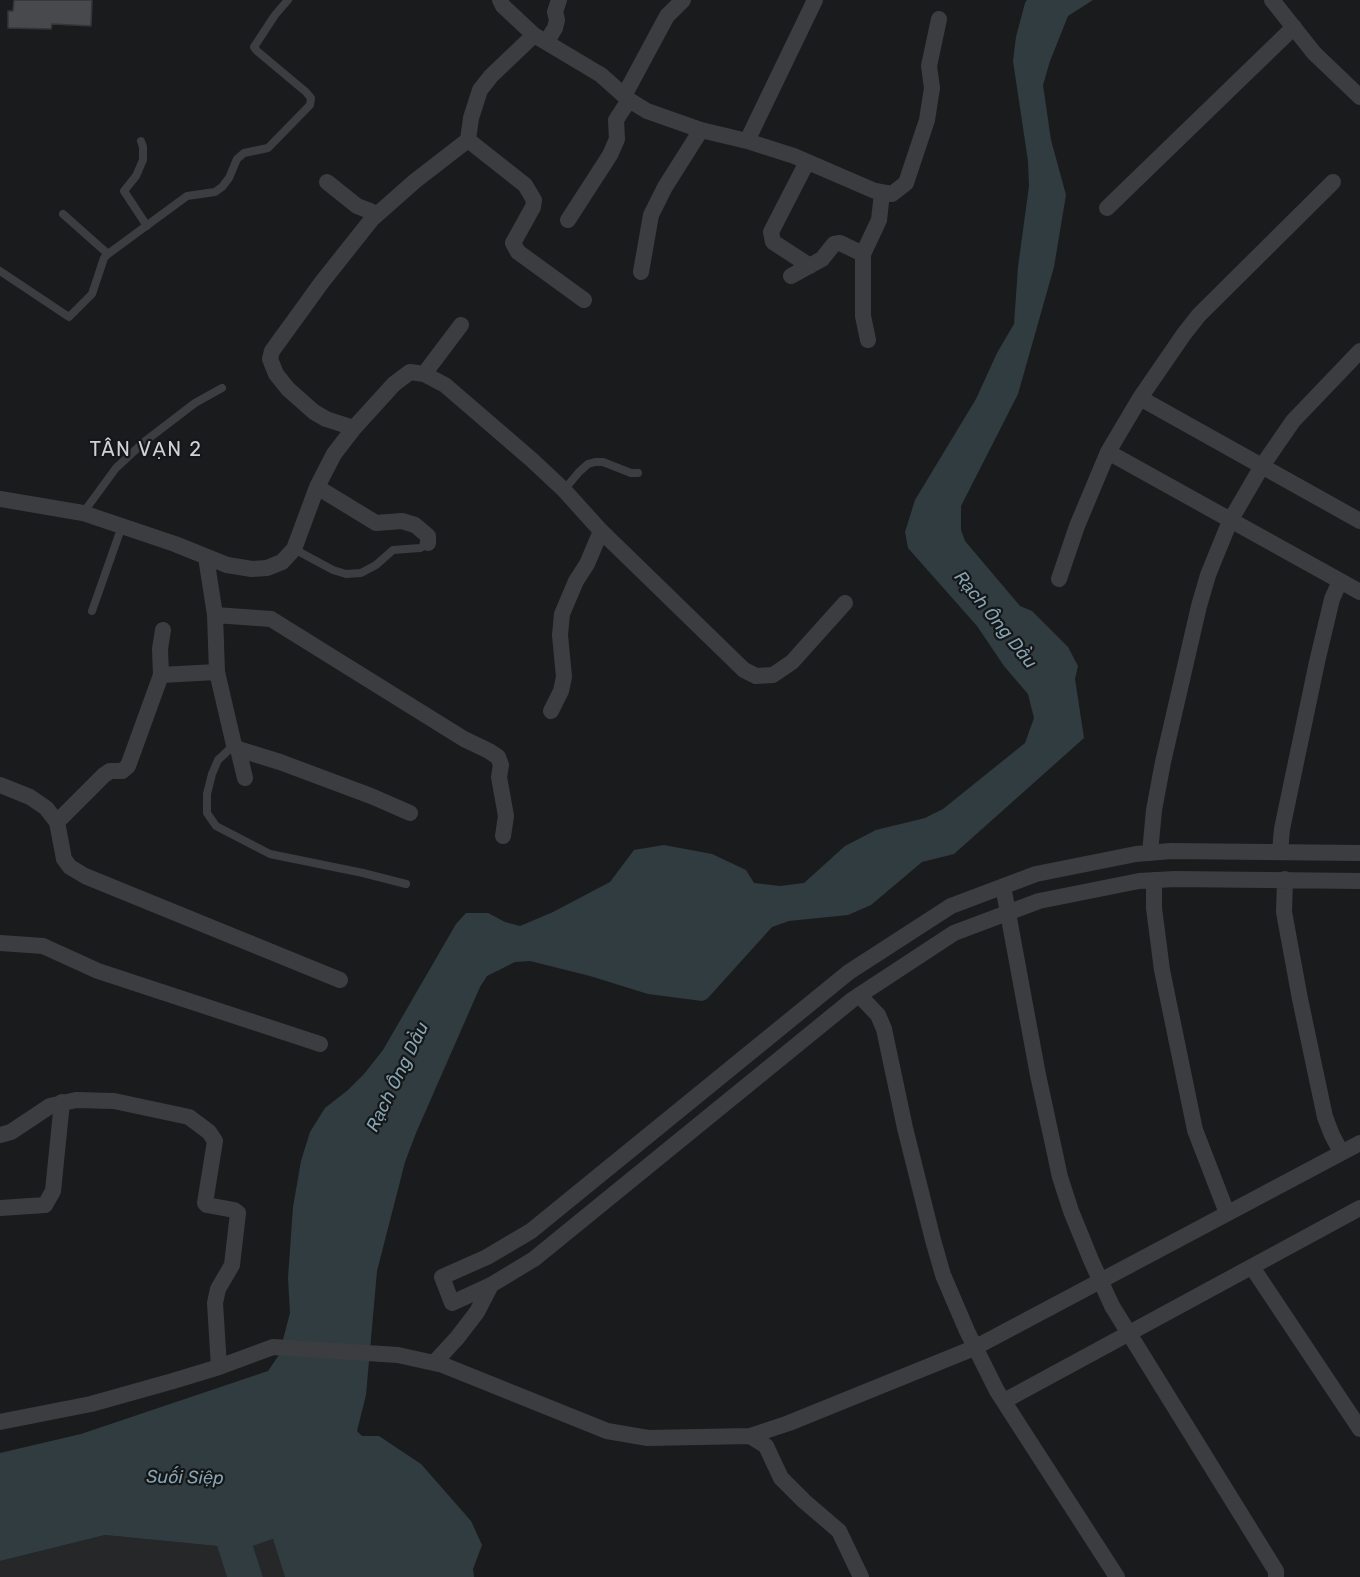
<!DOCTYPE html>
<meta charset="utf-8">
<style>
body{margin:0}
canvas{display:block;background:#1a1b1c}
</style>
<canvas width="1360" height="1577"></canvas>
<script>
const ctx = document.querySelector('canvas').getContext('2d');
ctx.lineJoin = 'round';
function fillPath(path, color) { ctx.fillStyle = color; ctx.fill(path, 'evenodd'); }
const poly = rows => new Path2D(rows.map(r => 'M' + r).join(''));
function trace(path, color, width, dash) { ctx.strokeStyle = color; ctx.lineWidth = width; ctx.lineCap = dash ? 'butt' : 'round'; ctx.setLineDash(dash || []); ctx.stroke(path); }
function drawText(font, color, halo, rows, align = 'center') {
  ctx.font = font + ' Rubik,sans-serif'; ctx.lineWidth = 4.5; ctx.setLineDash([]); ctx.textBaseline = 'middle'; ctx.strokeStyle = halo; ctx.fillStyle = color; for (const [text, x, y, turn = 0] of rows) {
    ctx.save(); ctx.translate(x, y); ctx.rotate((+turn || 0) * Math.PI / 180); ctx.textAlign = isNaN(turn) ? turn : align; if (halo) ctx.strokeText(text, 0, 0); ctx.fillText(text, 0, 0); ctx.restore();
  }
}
const built = poly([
 [105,1535,217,1546,227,1577,0,1577,0,1561],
 [274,1539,285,1577,263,1577,253,1546]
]);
const water = poly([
 [1027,0,1093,0,1068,16,1050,61,1043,85,1051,140,1066,195,1054,267,1018,394,961,506,961,530,965,541,1020,606,1032,611,1068,647,1078,666,1075,679,1084,738,954,854,922,862,871,905,848,915,789,921,772,927,707,999,702,1001,648,994,590,976,530,961,515,962,487,976,480,987,416,1133,405,1162,377,1271,366,1395,357,1431,362,1436,379,1436,421,1464,471,1521,482,1545,473,1569,474,1577,285,1577,273,1539,253,1546,263,1577,227,1577,217,1546,105,1535,0,1561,0,1453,81,1434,268,1371,279,1355,290,1313,288,1278,293,1207,301,1161,310,1132,325,1108,348,1090,364,1074,383,1050,456,924,466,913,488,913,505,922,520,926,553,912,610,882,634,850,664,845,712,854,746,870,754,883,780,886,804,883,845,846,876,830,925,818,943,809,1025,743,1034,718,1028,694,1004,666,977,626,908,548,905,532,915,500,976,399,997,353,1014,324,1018,267,1029,186,1028,161,1013,61,1016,37,1025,3]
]);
const building = poly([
 [14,0,92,0,91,26,52,24,51,29,8,28,8,11,13,11,14,0]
]);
const lane = poly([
 [141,141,143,147,143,160,136,176,124,191,147,226],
 [63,214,108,254],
 [0,271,69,317,92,294,104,258,108,254,187,196,215,192,222,187,229,178,237,159,244,153,268,148,310,105,311,98,306,92,257,51,254,47,275,15,288,0],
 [564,490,579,472,588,464,595,462,603,462,631,473,638,473],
 [83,513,116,468,144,442,195,403,222,388],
 [294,549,333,570,346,574,361,573,376,565,393,550,420,548,428,543],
 [92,611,122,526],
 [234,745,218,760,212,774,207,794,207,813,216,826,270,854,363,873,406,884]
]);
const street = poly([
 [500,0,503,6,534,35,601,75,629,100,647,111,701,130,747,141,794,156,875,191,892,194,906,183,927,120,932,88,929,66,939,19],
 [1272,0,1314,53,1360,97],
 [547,41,555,28,557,20,555,12,559,0],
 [625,94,667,16,683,0],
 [468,140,525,185,534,200,533,207,513,243,518,252,584,300],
 [747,141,815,0],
 [807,162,771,232,773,242,810,266],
 [327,182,357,206,370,211,376,215],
 [1107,208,1294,27],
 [568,220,610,155,617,139,616,120,629,100],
 [641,272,651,215,665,187,701,130],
 [791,276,822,259,834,244,840,243,863,254],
 [868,340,863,316,863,254,879,220,882,193],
 [424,374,461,325],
 [1140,398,1360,521],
 [354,428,326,419,314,412,288,389,276,374,270,359,272,351,322,282,372,219,415,181,468,140,471,118,480,90,491,76,534,35],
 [1108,452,1360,592],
 [317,487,376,523,402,521,415,525,428,536,428,543],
 [0,499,83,513,175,544,227,565,252,569,267,568,282,562,294,549,317,487,334,454,354,428,394,384,410,372,424,374,445,385,532,460,564,490,601,531,744,670,756,676,773,675,792,662,845,603],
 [206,557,215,615,217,672,234,745,238,749,245,778],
 [1059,579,1077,526,1108,452,1140,398,1184,334,1199,315,1333,182],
 [215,615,271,619,464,739,489,751,498,757,501,765,499,777,506,816,503,836],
 [161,675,160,649,163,630],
 [551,711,561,691,564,677,560,635,562,614,576,581,587,564,601,531],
 [238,749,280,762,371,796,410,813],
 [0,785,30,797,46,808,57,822,64,859,70,867,85,876,340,980],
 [57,822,104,775,110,771,122,771,128,766,161,675,217,672],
 [1280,852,1282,829,1317,662,1332,599,1340,581],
 [1150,853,1154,810,1163,762,1199,606,1208,575,1230,521,1262,466,1293,421,1360,351],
 [1360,853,1171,851,1136,854,1036,874,951,906,849,972,531,1231,487,1257,442,1277,452,1303,491,1285,534,1259,852,1000,954,933,1039,901,1139,881,1175,879,1360,881],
 [1285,879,1284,912,1300,999,1325,1117,1332,1135,1341,1152],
 [1154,880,1154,908,1162,970,1195,1130,1227,1213],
 [1003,886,1038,1075,1060,1177,1071,1211,1091,1260,1112,1306,1276,1571,1276,1577],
 [0,943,43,946,98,971,320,1044],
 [859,995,878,1015,884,1029,905,1128,933,1240,943,1275,967,1331,997,1391,1117,1577],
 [0,1135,11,1132,50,1106,76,1100,114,1101,189,1117,209,1132,215,1141,205,1203,207,1205,234,1210,238,1213,232,1265,218,1289,215,1303,219,1367],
 [0,1208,45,1205,53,1191,62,1102],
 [1252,1267,1360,1429],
 [434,1363,457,1338,477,1312,491,1285],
 [1004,1401,1360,1208],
 [0,1422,91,1404,173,1381,219,1367,273,1347,398,1355,443,1365,607,1431,648,1438,750,1436,766,1446,781,1478,804,1501,839,1531,861,1577],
 [750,1436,789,1423,974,1348,1360,1143]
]);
const waterNames = [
 ["Rạch Ông Dầu",995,620,51],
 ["Rạch Ông Dầu",398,1077,-64],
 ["Suối Siệp",185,1478,1]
];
const quarterNames = [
 ["TÂN VẠN 2",146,450]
];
fillPath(built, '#262729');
fillPath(water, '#303c40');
fillPath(building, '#47494c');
trace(building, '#343538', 1.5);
trace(lane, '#3b3d41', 8);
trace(street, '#3b3d41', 16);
drawText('italic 18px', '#86a5b4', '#151617', waterNames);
ctx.letterSpacing = '1.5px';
drawText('20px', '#ced2d7', '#151617', quarterNames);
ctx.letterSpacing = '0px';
</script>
